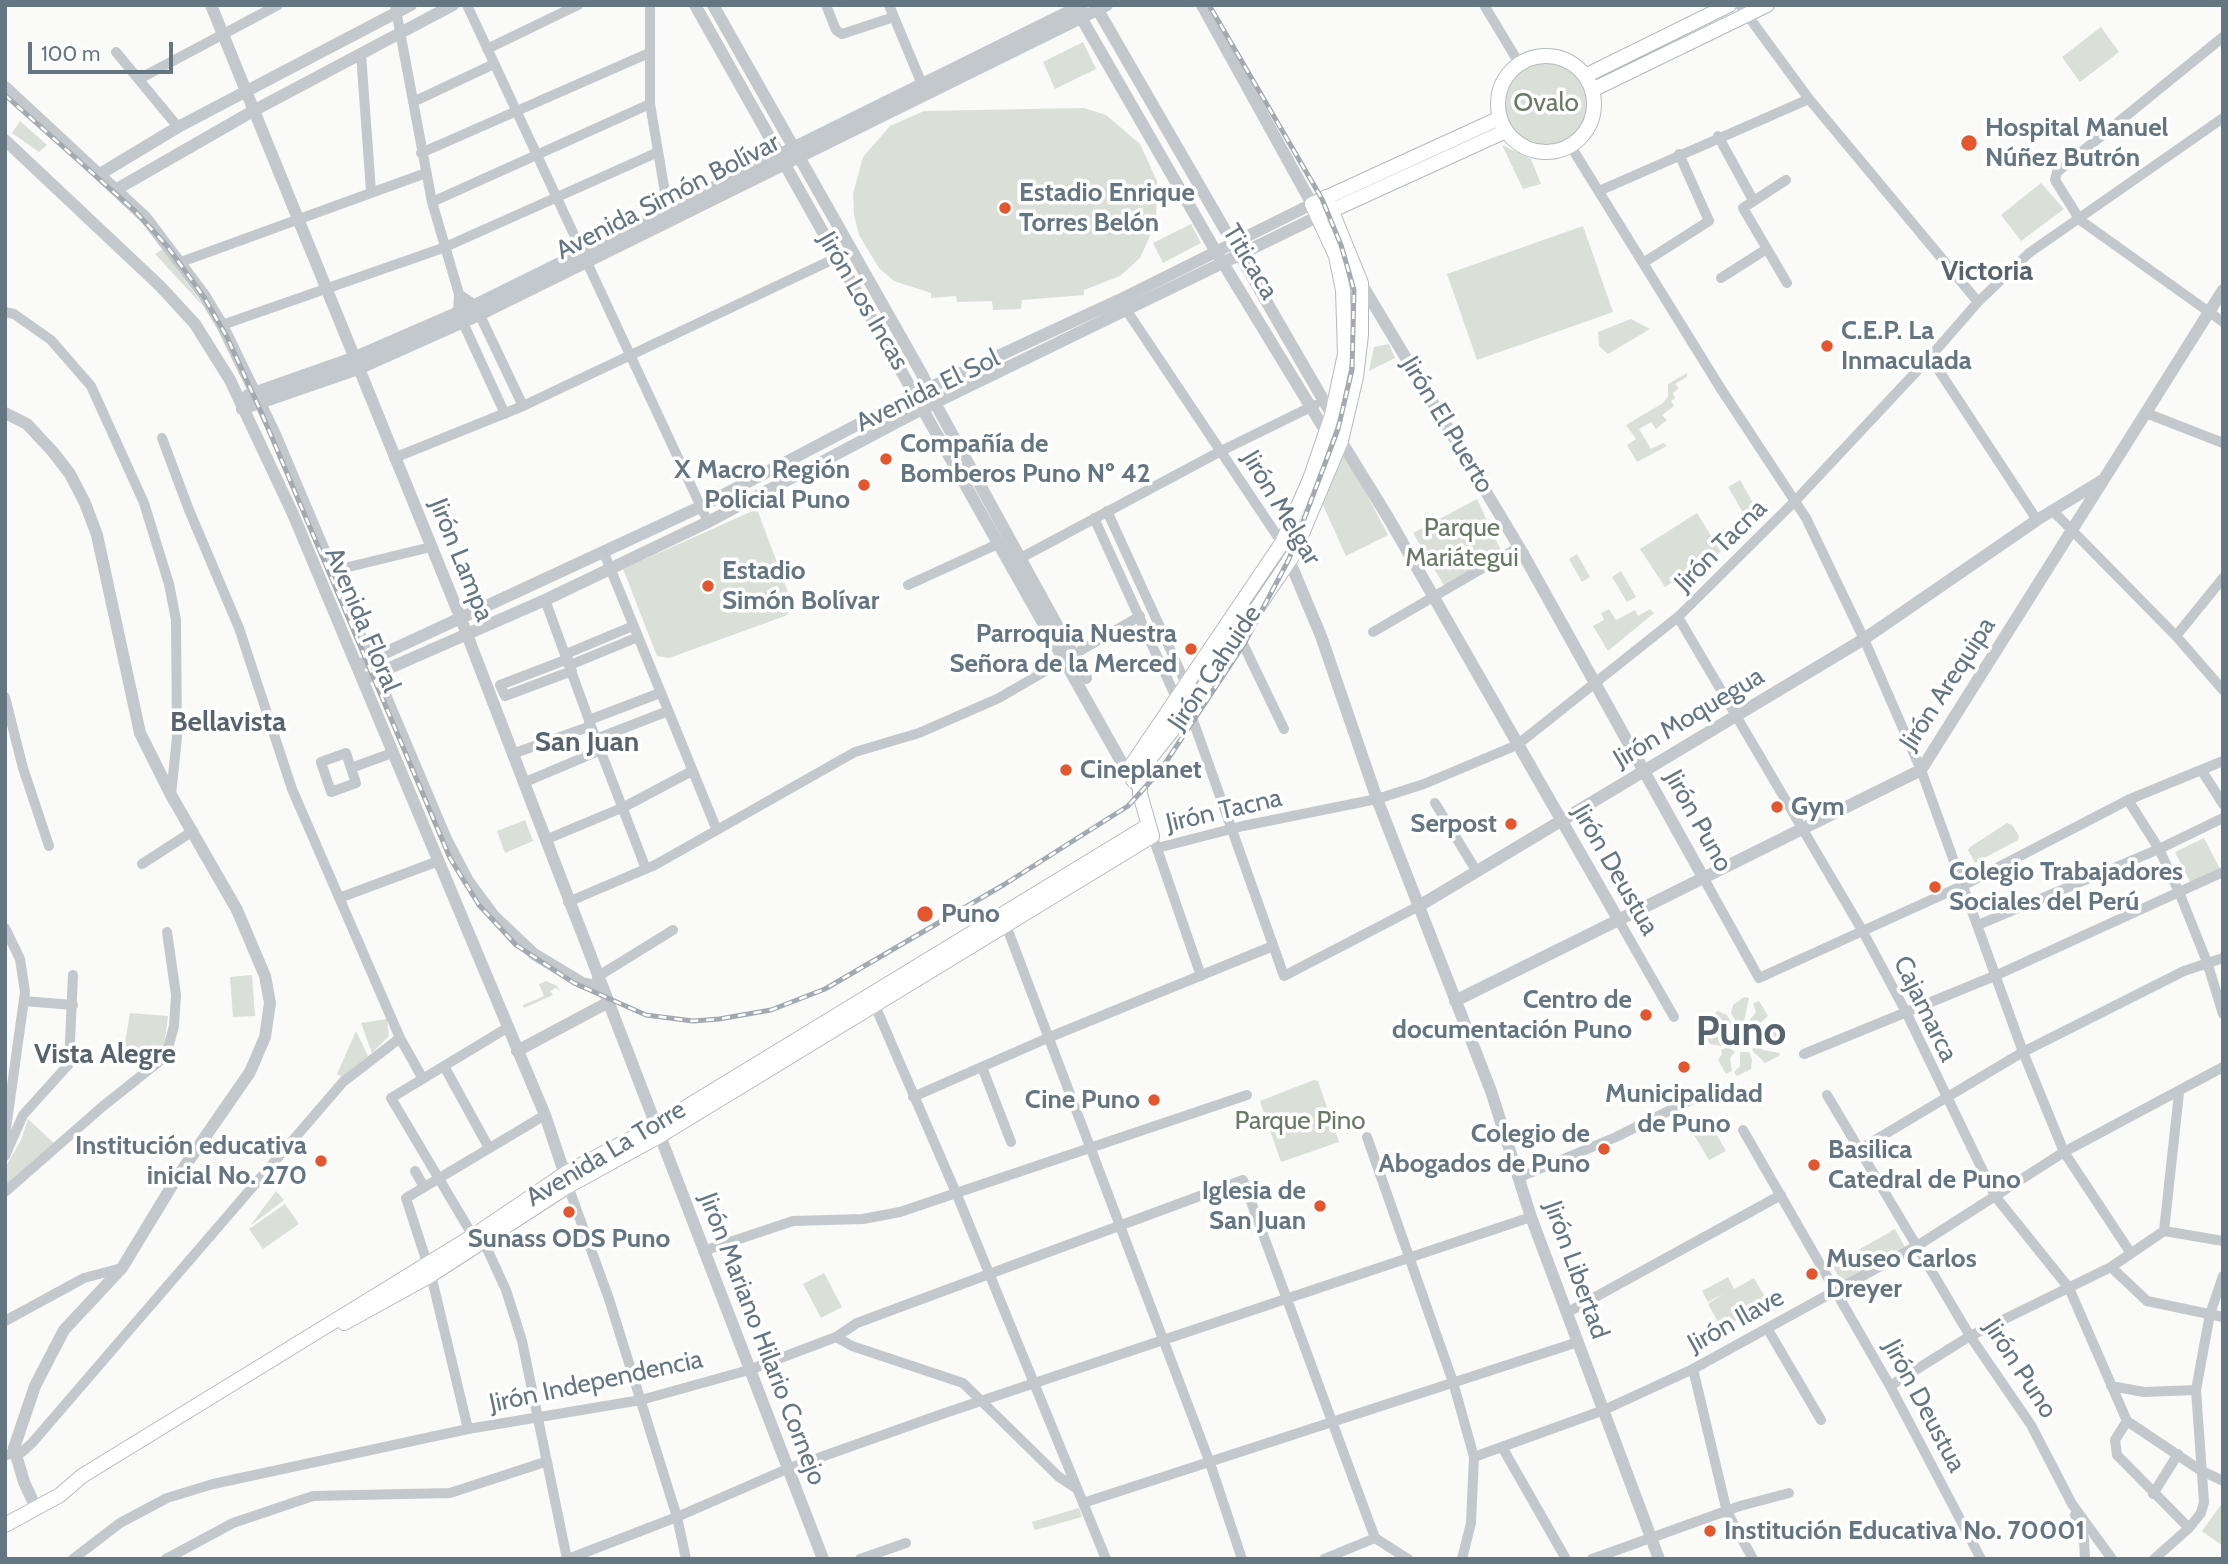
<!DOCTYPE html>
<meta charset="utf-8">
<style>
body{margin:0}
#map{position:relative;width:2228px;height:1564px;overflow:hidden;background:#fafaf8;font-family:Cabin,sans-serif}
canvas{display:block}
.frame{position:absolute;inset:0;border:7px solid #657683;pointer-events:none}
.scale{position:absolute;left:28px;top:42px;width:145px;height:32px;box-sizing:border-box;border:4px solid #657683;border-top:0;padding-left:9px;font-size:21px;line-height:24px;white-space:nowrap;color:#657683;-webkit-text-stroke:5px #fff;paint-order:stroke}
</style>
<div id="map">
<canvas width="2228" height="1564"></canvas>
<div class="frame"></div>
<div class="scale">100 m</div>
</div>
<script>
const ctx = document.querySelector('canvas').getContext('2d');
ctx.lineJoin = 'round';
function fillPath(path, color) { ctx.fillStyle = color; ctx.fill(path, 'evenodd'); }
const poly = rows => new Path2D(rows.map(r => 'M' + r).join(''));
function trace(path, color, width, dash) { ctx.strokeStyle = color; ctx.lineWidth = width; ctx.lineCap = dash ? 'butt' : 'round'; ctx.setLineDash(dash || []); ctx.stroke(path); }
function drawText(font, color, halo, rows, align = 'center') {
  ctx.font = font + ' Cabin,sans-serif'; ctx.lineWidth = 7; ctx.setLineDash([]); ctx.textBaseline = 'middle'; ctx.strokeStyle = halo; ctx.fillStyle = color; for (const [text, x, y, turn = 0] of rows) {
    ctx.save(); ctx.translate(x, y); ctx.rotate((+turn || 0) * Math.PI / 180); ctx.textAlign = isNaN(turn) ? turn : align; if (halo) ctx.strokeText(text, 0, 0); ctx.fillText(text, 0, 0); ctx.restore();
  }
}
const green = poly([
 [2101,27,2119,52,2080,82,2062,57],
 [1083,42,1096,69,1055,89,1043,62],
 '1502 103a43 43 0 1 1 86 0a43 43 0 1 1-86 0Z',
 [1084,108,1106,115,1140,144,1157,181,1156,223,1140,258,1120,276,1084,290,1084,295,1022,300,1021,309,993,310,992,301,957,302,956,296,931,298,931,293,894,281,879,268,859,235,854,215,853,194,863,157,890,126,924,111],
 [20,121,47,145,39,152,12,133],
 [1502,145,1531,159,1541,184,1523,189],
 [2041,183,2064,209,2021,241,2001,215],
 [1191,224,1201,243,1163,263,1153,243],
 [1583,226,1613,312,1477,360,1447,274],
 [163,249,204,307,155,254],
 [1631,319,1650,329,1608,354,1599,346,1598,332],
 [1389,344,1395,358,1369,371,1374,347],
 [1687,373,1687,377,1675,384,1679,388,1673,393,1675,398,1671,401,1674,406,1662,415,1667,420,1656,429,1651,422,1639,429,1651,449,1663,443,1667,446,1637,462,1627,445,1636,439,1626,425,1663,403,1668,396,1668,384],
 [1341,445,1388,535,1346,556,1322,503],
 [1740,480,1756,508,1748,521,1728,487],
 [1477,499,1503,555,1446,589,1413,533],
 [757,509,794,608,785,616,669,658,657,656,623,569],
 [1697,513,1721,552,1665,587,1640,549],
 [1577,554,1590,577,1582,582,1569,559],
 [1621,571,1636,597,1627,602,1612,577],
 [1609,609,1616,620,1635,610,1638,616,1650,609,1654,613,1608,651,1593,626,1604,620,1601,613],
 [525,820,533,841,505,853,497,831],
 [2007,823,2012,825,2019,836,2018,840,1975,863,1968,850,1970,847],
 [2204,838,2223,875,2194,890,2175,852],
 [252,975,255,1016,233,1017,230,977],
 [546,981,557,986,560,991,556,988,550,991,553,995,524,1008,523,1005,544,996,539,984],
 [1744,997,1749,998,1744,1021,1736,1022,1731,1013,1733,1005],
 [1759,1001,1768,1016,1756,1027,1749,1021,1756,1012,1753,1003],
 [1718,1011,1727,1015,1732,1024,1728,1029,1716,1022,1706,1021,1705,1018],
 [130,1013,168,1016,164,1047,156,1046,147,1055,150,1064,132,1062,124,1048],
 [387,1019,389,1036,372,1053,361,1023],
 [1701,1027,1711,1032,1719,1030,1725,1036,1726,1043,1720,1046,1710,1044],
 [1765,1028,1773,1028,1783,1045,1776,1046,1771,1039,1759,1039,1758,1031],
 [356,1031,368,1056,342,1077,337,1074],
 [1756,1044,1763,1050,1780,1053,1779,1056,1765,1063,1752,1050],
 [1728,1047,1735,1052,1730,1058,1732,1071,1726,1074,1718,1060,1722,1054,1721,1050],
 [1740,1052,1749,1052,1752,1059,1751,1069,1737,1076,1734,1072,1740,1066],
 [1314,1080,1318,1081,1339,1142,1281,1162,1260,1101],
 [28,1119,54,1143,5,1187,5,1168,21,1140],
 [1711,1125,1726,1151,1709,1160,1694,1135],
 [276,1191,284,1200,250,1226],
 [285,1204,299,1224,263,1249,249,1229],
 [1895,1229,1905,1247,1843,1284,1832,1265],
 [824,1273,842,1307,821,1318,803,1284],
 [1728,1277,1734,1289,1754,1278,1768,1302,1733,1322,1729,1316,1718,1322,1708,1304,1723,1294,1708,1302,1702,1291],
 [2223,1502,2223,1546,2202,1531],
 [1079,1508,1082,1517,1035,1530,1032,1522]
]);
const minor = poly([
 [395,5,432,202,459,294,458,312,505,414],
 [467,5,708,522],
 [650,5,650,104,669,216],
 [826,5,836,30,842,34,894,17],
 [889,5,924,89],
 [1484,5,1519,63],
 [1740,5,1809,99,1978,302],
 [2223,37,2057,172,2055,180,2080,220,2223,322],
 [487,49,578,5],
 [116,52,178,127],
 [361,54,371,191],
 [139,79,278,5],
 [413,102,494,64],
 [1718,136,1753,200],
 [1570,145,1721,389,1806,518,1864,639,1921,770,2023,1052,2064,1152,2130,1252],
 [421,153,649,53],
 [1786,180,1743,208,1787,283],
 [1599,191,1809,99],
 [432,202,650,104],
 [181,262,426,173],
 [1643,263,1709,221,1679,154],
 [1721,278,1765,250],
 [459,294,475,305,523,406],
 [1123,305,1282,543],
 [5,312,14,314,51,340,91,386,144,503,169,584,176,620,177,737,171,795],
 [222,325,443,248,656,153],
 [1930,357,2037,520],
 [2146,413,2223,443],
 [162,438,189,510,239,628,292,789,400,1038,423,1079],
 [394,458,523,406,838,257],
 [1107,511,1186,684,1189,709,1284,976,1419,906],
 [2053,511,2176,636,2223,690],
 [1094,518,1178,702],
 [604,553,716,828],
 [1015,561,1221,451,1315,405],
 [332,571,431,547],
 [908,585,1000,543],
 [545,600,589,720],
 [1678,617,1862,930,1906,1012,1995,1196,2069,1288,2127,1421,2200,1470,2223,1481],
 [1231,619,1284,729],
 [1373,632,1519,547],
 [2176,636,2223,578],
 [566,654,633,626],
 [568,659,500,685,505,696,572,671],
 [570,665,638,637],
 [5,697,23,768,49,846],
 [589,720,660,693],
 [591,726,646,869],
 [596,739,668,711],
 [346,753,356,783,331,792,321,762,346,753],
 [512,754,591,726,589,721],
 [351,768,392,753],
 [2202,771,2223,804],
 [523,783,601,750],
 [2128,800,2159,849,2179,892,2207,962,2223,1014],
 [1435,803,1477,872],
 [545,840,624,807,692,771],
 [1155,843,1201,976],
 [1157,848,1243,826,1377,799,1424,784,1517,745,1678,617,1796,500,1930,357,1978,302,2029,253,2223,118],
 [142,864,193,831],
 [1703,877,1759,978,1964,885,2128,800,2223,761],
 [339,898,436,862],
 [568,902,655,865,855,752,919,733,999,698,1140,616],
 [1618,919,1674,1017],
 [1004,920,1210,1463,1242,1559],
 [1978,925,2159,849,2223,818],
 [5,928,20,959,25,992,5,1136],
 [597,977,673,930],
 [24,1001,73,1005],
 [873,1001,957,1195,1106,1559],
 [1804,1054,1997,975,2223,872],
 [444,1066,489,1148],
 [982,1067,1011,1142],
 [1827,1095,1970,1336,2031,1425,2072,1504,2112,1559],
 [913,1097,1050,1037,1273,946],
 [1743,1130,1890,1386,1981,1559],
 [1367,1137,1453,1382,1474,1457,1471,1523,1462,1559],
 [1860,1149,2023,1052,2184,971,2223,958],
 [5,1156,23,1115,69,1064,73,975],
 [415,1171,424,1187],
 [1518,1178,1616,1137,1717,1087],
 [568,1186,609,1299,677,1517,686,1559],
 [5,1192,102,1107,166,1056,174,1026,176,995,167,932],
 [2164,1231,2179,1093],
 [473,1236,391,1098,507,1028],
 [482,1238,506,1290,522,1341,567,1559],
 [703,1251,793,1221,863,1219,900,1212,1247,1095],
 [2111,1267,2147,1301,2223,1317],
 [1568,1312,1781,1195],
 [5,1321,84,1278,122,1268],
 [1767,1328,1821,1420],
 [836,1337,852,1346,963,1383,1059,1477,1076,1488],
 [1693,1369,1727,1512,1753,1559],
 [1890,1386,1970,1336,2111,1267,2164,1231,2223,1241],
 [2111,1386,2144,1392,2196,1390],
 [2127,1421,2115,1440,2117,1455,2189,1528],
 [468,1429,431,1275,406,1198,545,1115],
 [1502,1447,1566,1559],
 [5,1455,22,1452,32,1443,343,1082,400,1038],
 [1474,1457,1604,1410,1693,1369,1917,1246,2064,1152,2223,1067],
 [2153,1494,2178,1454],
 [1083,1503,1578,1342],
 [2075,1515,2084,1539,2085,1559],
 [1375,1538,1408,1559],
 [73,1559,120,1523,167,1498,213,1484,468,1429,641,1400,749,1370,836,1337,857,1323,1243,1180,1375,1538],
 [166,1559,233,1523,313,1496,450,1493,545,1462],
 [568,1559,677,1517,787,1469,945,1413,1531,1217],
 [860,1559,906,1543],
 [1324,1559,1375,1538],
 [1592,1559,1740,1506,1789,1493],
 [2154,1559,2189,1528,2201,1513,2204,1502,2196,1390,2210,1314,2223,1276]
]);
const tertiary = poly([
 [211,5,461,619,823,1559],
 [695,5,1127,772],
 [713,5,923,376,935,403,1086,678],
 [1095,5,1332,415,1341,441,1389,519,1618,919],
 [1079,14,1215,250,1326,432,1332,436],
 [5,87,146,218,204,295,222,325,274,432,446,839,468,881,494,916,534,954,582,983,601,987],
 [5,140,160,286,195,324,230,380,293,514,545,1115,567,1181],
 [100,174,178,127,411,5],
 [117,189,253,111,453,5],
 [1361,283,1522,552,1703,877],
 [248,395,353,358,475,305,1082,5],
 [242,409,358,369,479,315,1107,5],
 [5,413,27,424,53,452,70,474,85,503,97,535,140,733,171,795,237,910,265,976,270,1003,265,1037,250,1072,176,1179,122,1268,64,1330,35,1386,14,1448,24,1482,36,1508],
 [1282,543,1321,636,1377,799,1491,1091,1531,1217,1659,1559],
 [357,666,700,507,916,394,1119,300,1312,204,1202,5],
 [369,677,545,600,708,522,924,408,1319,216],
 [1419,906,1864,639,2037,520,2101,481],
 [1455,1001,1921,770,2223,290],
 [517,1051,607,1003]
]);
const secondary = poly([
 '1498 104a48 48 0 1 1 96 0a48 48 0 1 1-96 0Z',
 [1585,76,1729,5],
 [1592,90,1767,5],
 [1324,214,1506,131],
 [1133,780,1189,709,1293,555,1341,441,1356,377,1361,335,1361,283,1326,197],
 [1139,786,1127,772,1282,543,1310,479,1332,415,1345,354,1343,290,1336,256,1312,204,1500,118],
 [344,1323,431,1275,568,1186,661,1135,1152,836,1140,794,1140,775],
 [5,1525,60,1495,82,1476,473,1236,566,1173,657,1125,1149,825]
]);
const rail = poly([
 [5,95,134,210,167,246,204,297,227,337,262,414,450,858,479,905,516,945,574,983,646,1015,693,1021,719,1019,771,1010,825,989,1005,884,1128,806,1160,771,1244,644,1289,559,1338,429,1352,370,1354,290,1341,245,1322,199,1209,5]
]);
const markers = [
 [1969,143,9,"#e4572e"],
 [1005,208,7,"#e4572e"],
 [1827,346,7,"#e4572e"],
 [886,459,7,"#e4572e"],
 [864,485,7,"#e4572e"],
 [708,586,7,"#e4572e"],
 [1191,649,7,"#e4572e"],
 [1066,770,7,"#e4572e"],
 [1777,807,7,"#e4572e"],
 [1511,824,7,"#e4572e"],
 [1935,887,7,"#e4572e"],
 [925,914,9,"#e4572e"],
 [1646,1015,7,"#e4572e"],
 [1684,1067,7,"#e4572e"],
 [1154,1100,7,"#e4572e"],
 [1604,1149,7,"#e4572e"],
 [321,1161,7,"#e4572e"],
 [1814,1165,7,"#e4572e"],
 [1320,1206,7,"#e4572e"],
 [569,1212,7,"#e4572e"],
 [1812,1274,7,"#e4572e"],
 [1710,1531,7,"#e4572e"]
];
const parkNames = [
 ["Ovalo",1546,103],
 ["Parque",1462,528],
 ["Mariátegui",1462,558],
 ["Parque Pino",1300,1121]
];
const poiNames = [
 ["Hospital Manuel",1985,128],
 ["Núñez Butrón",1985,158],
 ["Estadio Enrique",1019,193],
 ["Torres Belón",1019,223],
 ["C.E.P. La",1841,331],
 ["Inmaculada",1841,361],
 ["Compañía de",900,444],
 ["Bomberos Puno Nº 42",900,474],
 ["X Macro Región",850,470,"right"],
 ["Policial Puno",850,500,"right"],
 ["Estadio",722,571],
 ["Simón Bolívar",722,601],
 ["Parroquia Nuestra",1177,634,"right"],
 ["Señora de la Merced",1177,664,"right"],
 ["Cineplanet",1080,770],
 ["Gym",1791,807],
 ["Serpost",1497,824,"right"],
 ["Colegio Trabajadores",1949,872],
 ["Sociales del Perú",1949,902],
 ["Puno",941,914],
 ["Centro de",1632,1000,"right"],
 ["documentación Puno",1632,1030,"right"],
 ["Municipalidad",1684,1094,"center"],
 ["de Puno",1684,1124,"center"],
 ["Cine Puno",1140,1100,"right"],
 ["Colegio de",1590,1134,"right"],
 ["Abogados de Puno",1590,1164,"right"],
 ["Institución educativa",307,1146,"right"],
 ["inicial No. 270",307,1176,"right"],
 ["Basilica",1828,1150],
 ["Catedral de Puno",1828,1180],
 ["Iglesia de",1306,1191,"right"],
 ["San Juan",1306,1221,"right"],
 ["Sunass ODS Puno",569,1239,"center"],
 ["Museo Carlos",1826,1259],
 ["Dreyer",1826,1289],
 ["Institución Educativa No. 70001",1724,1531]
];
const streetNames = [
 ["Avenida Simón Bolívar",668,197,-27],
 ["Titicaca",1250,262,59],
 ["Jirón Los Incas",863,301,60],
 ["Avenida El Sol",928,391,-26],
 ["Jirón El Puerto",1447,425,59],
 ["Jirón Melgar",1281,508,59],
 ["Jirón Tacna",1721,546,-45],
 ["Jirón Lampa",461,560,68],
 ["Avenida Floral",362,620,67],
 ["Jirón Cahuide",1215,668,-56],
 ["Jirón Arequipa",1948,684,-57],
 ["Jirón Moquegua",1689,718,-31],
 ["Jirón Tacna",1224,811,-13],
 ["Jirón Puno",1698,821,61],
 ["Jirón Deustua",1615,870,60],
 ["Cajamarca",1925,1009,64],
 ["Avenida La Torre",606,1154,-31],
 ["Jirón Libertad",1576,1270,70],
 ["Jirón Ilave",1736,1321,-29],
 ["Jirón Mariano Hilario Cornejo",762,1339,69],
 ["Jirón Puno",2020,1369,57],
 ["Jirón Independencia",596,1382,-12],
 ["Jirón Deustua",1924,1406,62]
];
const neighbourhoodNames = [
 ["Victoria",1987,272],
 ["Bellavista",228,723],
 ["San Juan",587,743],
 ["Vista Alegre",105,1055]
];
const townNames = [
 ["Puno",1741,1033]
];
fillPath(green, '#dadfd7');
trace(secondary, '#b3babf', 16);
trace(minor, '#c3c8cc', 10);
trace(tertiary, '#c3c8cc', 12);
trace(secondary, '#fff', 14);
trace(rail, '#a2aab0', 5);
trace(rail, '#fff', 2.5, [8]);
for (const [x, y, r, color] of markers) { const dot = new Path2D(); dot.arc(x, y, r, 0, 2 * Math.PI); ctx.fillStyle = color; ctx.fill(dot); trace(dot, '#fff', 2.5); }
drawText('26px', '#687a64', '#fff', parkNames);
drawText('bold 26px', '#657683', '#fff', poiNames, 'left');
drawText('26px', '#657683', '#fff', streetNames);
drawText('bold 28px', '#57646e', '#fff', neighbourhoodNames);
drawText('bold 40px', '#57646e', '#fff', townNames);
</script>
